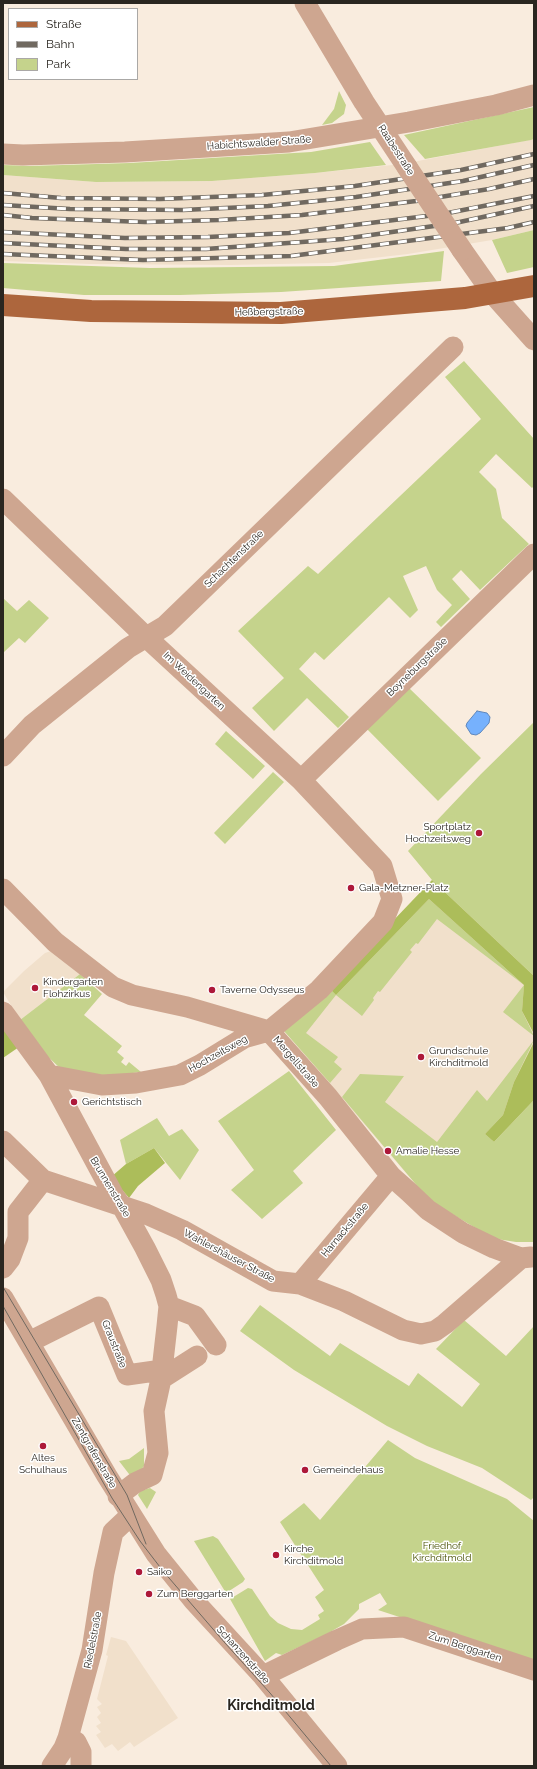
<!DOCTYPE html>
<meta charset="utf-8">
<style>
body{margin:0}
#map{position:relative;width:537px;height:1769px;overflow:hidden;background:#f9ecde;font-family:Raleway,sans-serif}
canvas{display:block}
.frame{position:absolute;inset:0;border:4px solid #2a2620;pointer-events:none}
.legend{position:absolute;left:8px;top:8px;width:130px;height:72px;box-sizing:border-box;background:#fff;border:1px solid #aaa8a6;margin:0;padding:5px 7px;list-style:none;font-size:12px;color:#2a2620}
.legend li{display:flex;align-items:center;gap:8px;height:20px}
.legend b{width:20px;border:1px solid #aaa8a6}
</style>
<div id="map">
<canvas width="537" height="1769"></canvas>
<div class="frame"></div>
<ul class="legend">
<li><b style="height:5px;background:#ad663d"></b>Straße</li>
<li><b style="height:5px;background:#706960"></b>Bahn</li>
<li><b style="height:11px;background:#c5d38c"></b>Park</li>
</ul>
</div>
<script>
const ctx = document.querySelector('canvas').getContext('2d');
ctx.lineJoin = 'round';
function fillPath(path, color) { ctx.fillStyle = color; ctx.fill(path, 'evenodd'); }
const poly = rows => new Path2D(rows.map(r => 'M' + r).join(''));
function trace(path, color, width, dash) { ctx.strokeStyle = color; ctx.lineWidth = width; ctx.lineCap = dash ? 'butt' : 'round'; ctx.setLineDash(dash || []); ctx.stroke(path); }
function drawText(font, color, halo, rows, align = 'center') {
  ctx.font = font + ' Raleway,sans-serif'; ctx.lineWidth = 3; ctx.setLineDash([]); ctx.textBaseline = 'middle'; ctx.strokeStyle = halo; ctx.fillStyle = color; for (const [text, x, y, turn = 0] of rows) {
    ctx.save(); ctx.translate(x, y); ctx.rotate((+turn || 0) * Math.PI / 180); ctx.textAlign = isNaN(turn) ? turn : align; if (halo) ctx.strokeText(text, 0, 0); ctx.fillText(text, 0, 0); ctx.restore();
  }
}
const built = poly([
 [534,139,534,230,492,240,408,254,329,263,230,265,90,264,3,261,3,175,96,182,212,181,315,173,402,164],
 [432,880,534,976,534,1099,430,1201,284,1031,329,988],
 [51,951,80,974,20,1020,3,992,24,971,45,953],
 [111,1637,126,1641,178,1718,134,1747,130,1742,118,1751,112,1744,105,1748,96,1735,101,1732,96,1726,101,1723,97,1717,101,1713,97,1707,102,1704,97,1699,108,1656,106,1655]
]);
const green = poly([
 [339,91,346,105,344,114,332,123,322,125,334,109],
 [534,107,534,139,531,140,425,159,404,135],
 [370,142,386,165,315,173,212,181,96,182,3,175,3,165,30,166,130,163,244,156,311,152],
 [534,230,534,267,507,273,492,240],
 [444,251,441,281,281,292,180,295,84,295,3,288,3,263,150,268,334,266],
 [464,361,534,439,534,486,532,488,496,454,479,472,496,489,502,518,529,544,480,590,461,570,452,579,470,599,441,627,436,622,452,605,437,590,426,566,403,576,418,610,410,618,389,597,324,660,315,652,299,669,349,717,338,728,307,698,274,731,252,708,284,678,238,631,308,566,318,574,481,419,445,377],
 [3,598,17,611,29,600,49,618,25,643,19,638,4,652],
 [408,687,481,758,438,801,365,727],
 [534,722,534,976,432,880,408,851,481,774],
 [226,731,265,766,253,779,215,744],
 [273,772,284,782,225,844,214,833],
 [429,899,524,985,522,1011,534,1036,503,1012,524,985,437,919,418,944,416,943,410,950,412,952,380,992,378,991,373,998,374,1000,362,1016,336,995,306,1033,338,1057,334,1062,342,1069,330,1083,284,1031,329,988,336,995],
 [80,974,102,994,84,1015,122,1046,117,1052,124,1058,121,1062,126,1066,129,1062,141,1072,109,1076,62,1070,44,1053,20,1020],
 [534,1040,514,1082,503,1115,485,1134,494,1142,534,1100,534,1242,516,1242,497,1239,484,1233,430,1201,342,1097,360,1074,404,1076,385,1102,437,1142,477,1090,487,1101],
 [289,1071,336,1130,293,1171,303,1183,262,1219,231,1190,254,1170,218,1121],
 [157,1118,169,1136,182,1129,199,1150,180,1180,154,1148,126,1164,120,1140],
 [260,1305,330,1356,340,1343,409,1386,418,1373,462,1407,480,1384,436,1349,464,1320,506,1356,534,1326,534,1497,531,1500,482,1468,427,1446,387,1426,294,1370,240,1331],
 [388,1440,415,1458,507,1499,534,1521,534,1661,378,1610,387,1604,380,1593,359,1604,359,1609,344,1624,325,1635,282,1655,276,1653,265,1661,230,1599,248,1588,252,1589,270,1616,278,1623,291,1629,302,1630,320,1619,318,1615,324,1611,315,1597,324,1590,280,1522,304,1503,320,1520],
 [144,1448,144,1466,139,1473,133,1475,129,1474,119,1461,129,1459],
 [150,1488,156,1492,147,1509,138,1495,140,1491],
 [213,1536,218,1539,245,1579,243,1582,226,1593,194,1541]
]);
const forest = poly([
 [432,880,534,976,534,1034,522,1011,524,985,429,899,336,995,329,988],
 [3,1027,19,1047,3,1058],
 [534,1042,534,1100,494,1142,485,1134,503,1115,514,1082],
 [154,1148,165,1163,138,1186,129,1198,111,1177,126,1164]
]);
const water = poly([
 [477,711,487,713,490,717,489,723,480,733,476,735,471,734,466,726,467,723,477,711]
]);
const minor = poly([
 [305,3,364,102,407,167],
 [3,154,23,155,125,152,289,142,409,122,496,105,534,95],
 [462,250,493,294,534,340],
 [3,499,146,637,301,780,382,866,392,899,383,922,319,990,269,1031,244,1038,200,1065,180,1075,136,1083,102,1085,49,1075],
 [3,756,32,725,128,648,165,626,453,347],
 [301,780,534,554],
 [3,889,55,942,113,987,132,995,187,1007,269,1031,328,1097,391,1176,409,1192,428,1210,463,1233,494,1248,521,1258],
 [3,1012,49,1075,114,1196,123,1208,145,1248,161,1280,166,1295,169,1306,167,1326,161,1379,154,1411,158,1453,152,1475,135,1483,118,1496],
 [3,1141,43,1180],
 [43,1180,146,1214,182,1230,273,1281,300,1284,344,1301,403,1330,421,1334,435,1331,445,1324,521,1258,531,1257],
 [3,1268,10,1259,18,1238,18,1212,43,1180],
 [300,1284,391,1176],
 [3,1298,107,1476,156,1554,194,1601,263,1676,337,1766],
 [169,1306,195,1316,216,1345],
 [29,1342,99,1307,127,1375,162,1370],
 [161,1379,197,1356],
 [263,1676,337,1640,362,1629,404,1627,534,1670],
 [68,1738,76,1742,81,1752,81,1766],
 [52,1766,64,1748,68,1738,92,1650,104,1573,113,1532,130,1516]
]);
const major = poly([
 [3,305,91,311,281,313,465,298,534,286]
]);
const tram = poly([
 [3,1287,127,1495,146,1544],
 [3,1306,112,1498,140,1541,163,1571,225,1643,270,1693,331,1766]
]);
const rail = poly([
 [3,193,61,198,160,199,262,195,355,186,461,170,534,154],
 [3,205,70,209,183,210,268,206,356,197,463,181,534,165],
 [3,215,32,218,145,222,219,220,302,215,416,201,489,189,534,179],
 [3,232,125,238,208,237,289,233,443,214,534,196],
 [3,243,126,249,206,249,343,239,455,223,534,206],
 [3,254,143,260,291,256,508,228,534,222]
]);
const minorBridge = poly([
 [407,167,462,250]
]);
const markers = [
 [479,833,4,"#ad1839"],
 [351,888,4,"#ad1839"],
 [35,988,4,"#ad1839"],
 [212,990,4,"#ad1839"],
 [421,1057,4,"#ad1839"],
 [74,1102,4,"#ad1839"],
 [388,1151,4,"#ad1839"],
 [43,1446,4,"#ad1839"],
 [305,1470,4,"#ad1839"],
 [276,1555,4,"#ad1839"],
 [139,1572,4,"#ad1839"],
 [149,1594,4,"#ad1839"]
];
const streetNames = [
 ["Habichtswalder Straße",259,143,-4],
 ["Raabestraße",396,150,57],
 ["Heßbergstraße",269,312,-1],
 ["Schachtenstraße",234,559,-44],
 ["Boyneburgstraße",417,667,-44],
 ["Im Weidengarten",194,681,43],
 ["Hochzeitsweg",218,1054,-29],
 ["Mergellstraße",296,1062,49],
 ["Brunnenstraße",110,1187,59],
 ["Harnackstraße",345,1230,-50],
 ["Wahlershäuser Straße",229,1256,28],
 ["Graustraße",114,1344,68],
 ["Zentgrafenstraße",94,1453,60],
 ["Riedelstraße",93,1640,-79],
 ["Zum Berggarten",465,1647,18],
 ["Schanzenstraße",243,1655,48]
];
const poiNames = [
 ["Sportplatz",471,827,"right"],
 ["Hochzeitsweg",471,839,"right"],
 ["Gala-Metzner-Platz",359,888],
 ["Kindergarten",43,982],
 ["Flohzirkus",43,994],
 ["Taverne Odysseus",220,990],
 ["Grundschule",429,1051],
 ["Kirchditmold",429,1063],
 ["Gerichtstisch",82,1102],
 ["Amalie Hesse",396,1151],
 ["Altes",43,1458,"center"],
 ["Schulhaus",43,1470,"center"],
 ["Gemeindehaus",313,1470],
 ["Kirche",284,1549],
 ["Kirchditmold",284,1561],
 ["Saiko",147,1572],
 ["Zum Berggarten",157,1594]
];
const parkNames = [
 ["Friedhof",442,1546],
 ["Kirchditmold",442,1558]
];
const districtNames = [
 ["Kirchditmold",271,1706]
];
fillPath(built, '#f1e0cb');
fillPath(green, '#c5d38c');
fillPath(forest, '#acbd5a');
fillPath(water, '#76b1fd');
trace(water, '#5f87bb', 1);
trace(minor, '#cea690', 21);
trace(major, '#ad663d', 22);
trace(tram, '#706960', 1);
trace(rail, '#706960', 4.5);
trace(rail, '#fff', 3, [9]);
trace(minorBridge, '#cea690', 21);
for (const [x, y, r, color] of markers) { const dot = new Path2D(); dot.arc(x, y, r, 0, 2 * Math.PI); ctx.fillStyle = color; ctx.fill(dot); trace(dot, '#fff', 1.5); }
drawText('10px', '#2a2620', '#fff', streetNames);
drawText('10px', '#2a2620', '#fff', poiNames, 'left');
drawText('10px', '#495205', '#fff', parkNames);
drawText('bold 14px', '#2a2620', '#fff', districtNames);
</script>
